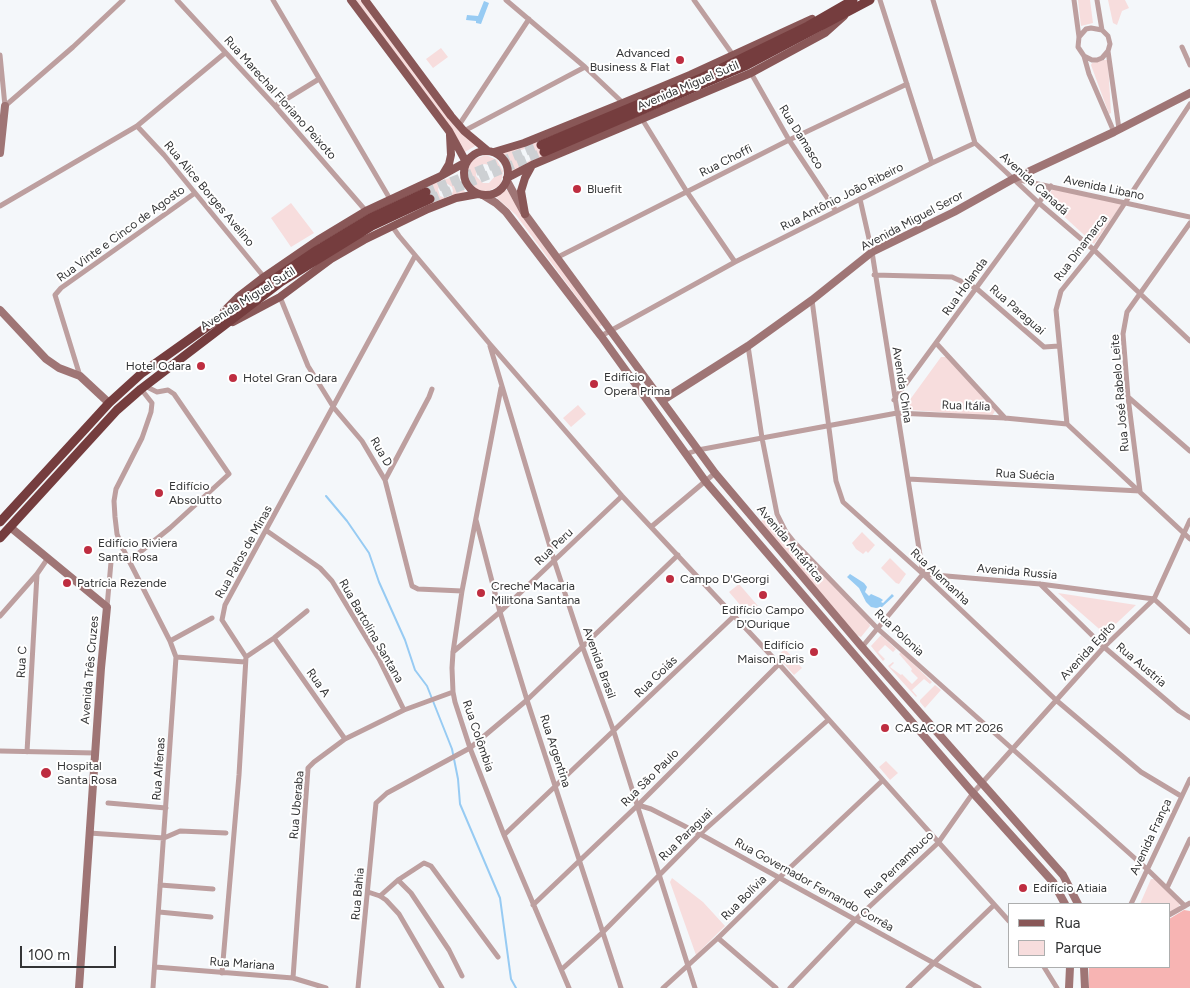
<!DOCTYPE html>
<meta charset="utf-8">
<style>
body{margin:0}
#map{position:relative;width:1190px;height:988px;overflow:hidden;background:#f4f7fa;font-family:Figtree,sans-serif}
canvas{display:block}
.legend{position:absolute;left:1008px;top:903px;width:162px;height:65px;box-sizing:border-box;background:#fff;border:1px solid #adaeae;margin:0;padding:6px 9px;list-style:none;font-size:15px;color:#333435}
.legend li{display:flex;align-items:center;gap:10px;height:25px}
.legend b{width:25px;border:1px solid #adaeae}
.scale{position:absolute;left:20px;top:946px;width:96px;height:22px;box-sizing:border-box;border:2px solid #333435;border-top:0;padding-left:6px;font-size:15px;line-height:18px;white-space:nowrap;color:#333435;-webkit-text-stroke:4px #fff;paint-order:stroke}
</style>
<div id="map">
<canvas width="1190" height="988"></canvas>
<ul class="legend">
<li><b style="height:6px;background:#895757"></b>Rua</li>
<li><b style="height:14px;background:#f7dddd"></b>Parque</li>
</ul>
<div class="scale">100 m</div>
</div>
<script>
const ctx = document.querySelector('canvas').getContext('2d');
ctx.lineJoin = 'round';
function fillPath(path, color) { ctx.fillStyle = color; ctx.fill(path, 'evenodd'); }
const poly = rows => new Path2D(rows.map(r => 'M' + r).join(''));
function trace(path, color, width, dash) { ctx.strokeStyle = color; ctx.lineWidth = width; ctx.lineCap = dash ? 'butt' : 'round'; ctx.setLineDash(dash || []); ctx.stroke(path); }
function drawText(font, color, halo, rows, align = 'center') {
  ctx.font = font + ' Figtree,sans-serif'; ctx.lineWidth = 4; ctx.setLineDash([]); ctx.textBaseline = 'middle'; ctx.strokeStyle = halo; ctx.fillStyle = color; for (const [text, x, y, turn = 0] of rows) {
    ctx.save(); ctx.translate(x, y); ctx.rotate((+turn || 0) * Math.PI / 180); ctx.textAlign = isNaN(turn) ? turn : align; if (halo) ctx.strokeText(text, 0, 0); ctx.fillText(text, 0, 0); ctx.restore();
  }
}
const green = poly([
 [356,0,360,0,458,130,475,144,475,146,465,152,454,133],
 [1078,0,1090,0,1093,23,1081,26],
 [1108,0,1125,0,1129,8,1122,11,1117,25,1113,23],
 [441,48,448,57,433,68,426,59],
 [1104,60,1107,60,1108,63,1111,113,1109,114,1091,65,1092,63],
 [542,139,539,143,540,151,543,153,551,155,509,173,506,163,499,154],
 [526,148,531,151,533,156,529,161,524,163,520,160,518,156,519,151],
 [486,155,497,160,503,171,501,183,497,187,486,192,476,189,468,180,467,174,470,164,474,159],
 [484,164,490,165,495,170,495,176,489,183,483,183,476,176,477,170],
 [458,175,459,181,465,192,425,208,434,200,433,194,428,190,418,189],
 [446,183,452,187,453,191,451,196,445,198,440,196,438,189,441,185],
 [1053,188,1122,204,1094,244,1046,200],
 [505,190,507,190,515,203,602,325,599,327,516,215,496,197],
 [291,203,314,233,291,247,271,218],
 [941,357,946,357,949,359,995,411,992,416,910,410,909,401],
 [578,405,586,414,571,427,563,418],
 [772,515,791,541,869,623,870,626,861,637,857,635,781,548,761,521],
 [862,532,875,545,868,553,866,551,863,554,856,549,852,543],
 [890,558,906,574,899,584,896,583,881,568],
 [739,584,758,606,748,614,729,592],
 [1058,593,1136,605,1105,634],
 [881,635,896,649,893,652,885,645,878,652,885,659,883,661,871,646],
 [785,649,802,668,794,675,777,656],
 [901,652,932,682,930,684,924,679,912,690,917,696,916,697,888,666,893,662,894,663,890,667,901,675,902,674,912,684,918,678,911,671,912,669,899,654],
 [935,685,941,690,925,708,920,702,920,700],
 [886,761,898,773,890,780,879,767],
 [672,878,703,902,725,926,696,955,670,882],
 [1151,879,1155,879,1180,904,1178,908,1169,913,1169,904,1140,904]
]);
const forest = poly([
 [1184,910,1190,911,1190,988,1089,988,1089,967,1169,967,1169,919]
]);
const water = poly([
 [484,1,489,3,481,24,476,23,476,21,466,20,467,15,478,16],
 [850,574,864,583,867,587,865,592,869,596,871,594,880,598,883,600,881,602,883,603,892,594,894,596,882,607,876,608,871,607,866,602,859,588,847,577]
]);
const stream = poly([
 [326,496,347,521,369,553,379,582,405,640,415,670,427,686,452,749,458,779,460,804,500,898,511,979,516,988]
]);
const highwayTunnel = poly([
 [426,192,541,145],
 [430,199,544,152]
]);
const street = poly([
 [177,0,275,106,366,211],
 [273,0,390,199],
 [506,0,585,67,623,103],
 [694,0,733,55],
 [880,0,932,163],
 [933,0,975,143,1039,203,1094,250,1190,341],
 [1074,0,1079,37,1078,47,1084,56,1089,74,1114,132],
 [1097,0,1102,30],
 [1079,37,1086,29,1091,28,1102,30,1108,36,1110,44,1108,51,1119,129],
 [1182,47,1190,65],
 [0,55,5,106],
 [1084,56,1092,60,1097,60,1102,58,1108,51],
 [751,73,789,140,836,211],
 [5,106,73,47,123,0],
 [275,106,319,79],
 [642,119,687,192,735,262],
 [459,125,529,19],
 [137,126,164,155,264,277],
 [464,131,585,67],
 [1015,179,1190,217],
 [860,199,872,252,923,574],
 [0,206,137,126,225,53],
 [392,226,399,236,489,343,622,496,779,664,1009,921],
 [556,258,789,140,907,84],
 [874,275,952,277,976,288,1044,347,1059,346],
 [280,297,308,366,334,408,362,441,385,480,412,586,418,589,462,591],
 [812,300,836,481,843,502,923,574,1056,700,1141,772,1181,796],
 [601,336,735,262,932,163,975,143],
 [936,343,1005,418],
 [490,346,554,560,583,648,614,732,695,988],
 [748,346,762,438,777,514,786,532,794,542,877,628,1148,870,1185,906],
 [80,376,55,295,61,288,195,193],
 [501,388,462,591,453,652,452,668,453,692,455,702,470,748,504,835,569,988],
 [141,389,152,403,151,412,142,438,116,489,114,501,115,517,117,534,122,547,170,641,176,657,153,988],
 [1128,397,1190,451],
 [894,400,1051,186],
 [1067,424,1056,310,1061,291,1094,250,1190,104],
 [686,454,698,450,762,438,897,413,1005,418,1067,424,1190,539],
 [908,479,1140,491,1128,397,1123,334,1127,312,1190,223],
 [385,480,429,397,432,389],
 [476,520,500,612,527,700,621,988],
 [651,527,715,473],
 [267,531,320,568,332,581,379,659,404,710],
 [129,561,170,528,229,474,174,394,168,390,157,392,145,386],
 [1040,584,1104,647,1179,711,1190,718],
 [107,607,111,562,114,559,121,557,129,561],
 [0,616,37,574,48,558],
 [274,638,345,739],
 [170,641,212,618],
 [862,647,923,574,1040,584,1154,599,1190,632],
 [453,652,500,612,622,496],
 [176,657,245,662],
 [246,657,274,638,307,611],
 [0,751,95,753],
 [27,752,37,574],
 [108,803,166,808],
 [638,805,651,809,700,834,979,988],
 [89,833,164,838,180,831,226,833],
 [504,835,734,616],
 [398,880,424,863,431,866,498,957],
 [160,885,213,889],
 [1167,888,1190,839],
 [368,892,380,896,386,900,399,914,442,988],
 [380,896,398,880,411,893,449,950,462,976],
 [1131,904,1190,779],
 [533,905,638,805,779,664],
 [159,912,211,917],
 [1169,915,1190,903],
 [718,938,776,988],
 [155,967,293,978,326,988],
 [1044,967,1057,988],
 [562,969,603,932,700,834,828,720],
 [222,973,239,775,246,657,222,620,225,605,415,256],
 [293,978,308,768,314,762,345,739,404,710,453,692],
 [358,988,376,803,387,793,470,748,527,700,678,555],
 [663,988,718,938,779,878,882,781],
 [790,988,855,920,938,843,973,793,1104,647,1154,599,1190,520],
 [908,988,994,905]
]);
const secondary = poly([
 [0,153,5,106],
 [507,181,525,214,715,473,862,647,1063,875,1078,904],
 [483,195,496,203,506,212,601,336,706,482,973,793,1053,882,1065,904],
 [0,310,46,359,59,368,80,376,109,403],
 [663,400,748,346,812,300,872,252,954,212,1013,179,1114,132,1190,93],
 [10,527,107,607,101,668,79,988],
 [1084,967,1085,988],
 [1069,988,1070,967]
]);
const primary = poly([
 [351,0,449,131,466,162],
 [365,0,451,116,464,131,488,151],
 '464 173a22 22 0 1 1 44 0a22 22 0 1 1-44 0Z',
 [494,152,524,143,623,103,690,75,812,19],
 [443,174,449,164,451,155,450,135],
 [507,178,532,165,751,73,825,33,844,16],
 [525,214,521,191,525,178,531,167],
 [224,311,238,297,264,277,318,240,366,211,439,177,466,162],
 [233,322,280,297,331,259,364,240,428,209,456,198,478,194]
]);
const highway = poly([
 [541,145,699,79,808,26,853,0],
 [544,152,747,65,870,0],
 [0,522,109,403,142,373,277,277,317,250,370,218,426,192],
 [0,538,117,410,141,389,281,282,372,226,430,199]
]);
const markers = [
 [680,60,5,"#be2d40"],
 [577,189,5,"#be2d40"],
 [201,366,5,"#be2d40"],
 [233,378,5,"#be2d40"],
 [594,384,5,"#be2d40"],
 [159,493,5,"#be2d40"],
 [88,550,5,"#be2d40"],
 [670,579,5,"#be2d40"],
 [67,583,5,"#be2d40"],
 [481,593,5,"#be2d40"],
 [763,595,5,"#be2d40"],
 [814,652,5,"#be2d40"],
 [885,728,5,"#be2d40"],
 [46,773,6,"#be2d40"],
 [1023,888,5,"#be2d40"]
];
const poiNames = [
 ["Advanced",670,53,"right"],
 ["Business & Flat",670,67,"right"],
 ["Bluefit",587,189],
 ["Hotel Odara",191,366,"right"],
 ["Edifício",604,377],
 ["Opera Prima",604,391],
 ["Hotel Gran Odara",243,378],
 ["Edifício",169,486],
 ["Absolutto",169,500],
 ["Edifício Riviera",98,543],
 ["Santa Rosa",98,557],
 ["Campo D'Georgi",680,579],
 ["Patrícia Rezende",77,583],
 ["Creche Macaria",491,586],
 ["Militona Santana",491,600],
 ["Edifício Campo",763,610,"center"],
 ["D'Ourique",763,624,"center"],
 ["Edifício",804,645,"right"],
 ["Maison Paris",804,659,"right"],
 ["CASACOR MT 2026",895,728],
 ["Hospital",57,766],
 ["Santa Rosa",57,780],
 ["Edifício Atiaia",1033,888]
];
const streetNames = [
 ["Avenida Miguel Sutil",688,86,-23],
 ["Rua Marechal Floriano Peixoto",280,98,48],
 ["Rua Damasco",801,137,58],
 ["Rua Choffi",726,161,-27],
 ["Avenida Canadá",1034,184,42],
 ["Avenida Libano",1104,188,12],
 ["Rua Alice Borges Avelino",209,194,50],
 ["Rua Antônio João Ribeiro",842,197,-27],
 ["Avenida Miguel Seror",912,221,-28],
 ["Rua Vinte e Cinco de Agosto",121,234,-36],
 ["Rua Dinamarca",1081,248,-53],
 ["Rua Holanda",965,287,-54],
 ["Avenida Miguel Sutil",248,299,-32],
 ["Rua Paraguai",1017,310,41],
 ["Avenida China",902,385,81],
 ["Rua José Rabelo Leite",1120,393,-95],
 ["Rua Itália",966,406,2],
 ["Rua D",381,452,60],
 ["Rua Suécia",1025,475,3],
 ["Avenida Antártica",790,544,50],
 ["Rua Peru",554,547,-44],
 ["Rua Patos de Minas",244,552,-61],
 ["Avenida Russia",1017,572,5],
 ["Rua Alemanha",940,577,43],
 ["Rua Bartolina Santana",371,631,60],
 ["Rua Polonia",899,633,43],
 ["Avenida Egito",1088,651,-47],
 ["Rua C",22,662,-87],
 ["Avenida Brasil",599,663,70],
 ["Rua Austria",1141,665,40],
 ["Avenida Três Cruzes",90,670,-85],
 ["Rua Goiás",656,677,-44],
 ["Rua A",318,683,55],
 ["Rua Colômbia",478,736,71],
 ["Rua Argentina",555,751,72],
 ["Rua Alfenas",159,769,-86],
 ["Rua São Paulo",650,778,-45],
 ["Rua Uberaba",297,805,-85],
 ["Rua Paraguai",686,835,-44],
 ["Avenida França",1151,837,-65],
 ["Rua Pernambuco",899,865,-44],
 ["Rua Governador Fernando Corrêa",814,885,29],
 ["Rua Bahia",358,894,-85],
 ["Rua Bolívia",744,898,-45],
 ["Rua Mariana",242,964,4]
];
fillPath(green, '#f7dddd');
fillPath(forest, '#f7b4b3');
fillPath(water, '#97cbf3');
trace(stream, '#97cbf3', 2);
trace(highwayTunnel, '#cdd0d3', 9, [9, 4.5]);
trace(street, '#bd9f9f', 5);
trace(secondary, '#9f7575', 8);
trace(primary, '#895757', 8);
trace(highway, '#753d3e', 9);
for (const [x, y, r, color] of markers) { const dot = new Path2D(); dot.arc(x, y, r, 0, 2 * Math.PI); ctx.fillStyle = color; ctx.fill(dot); trace(dot, '#fff', 2); }
drawText('12px', '#333435', '#fff', poiNames, 'left');
drawText('12px', '#333435', '#fff', streetNames);
</script>
